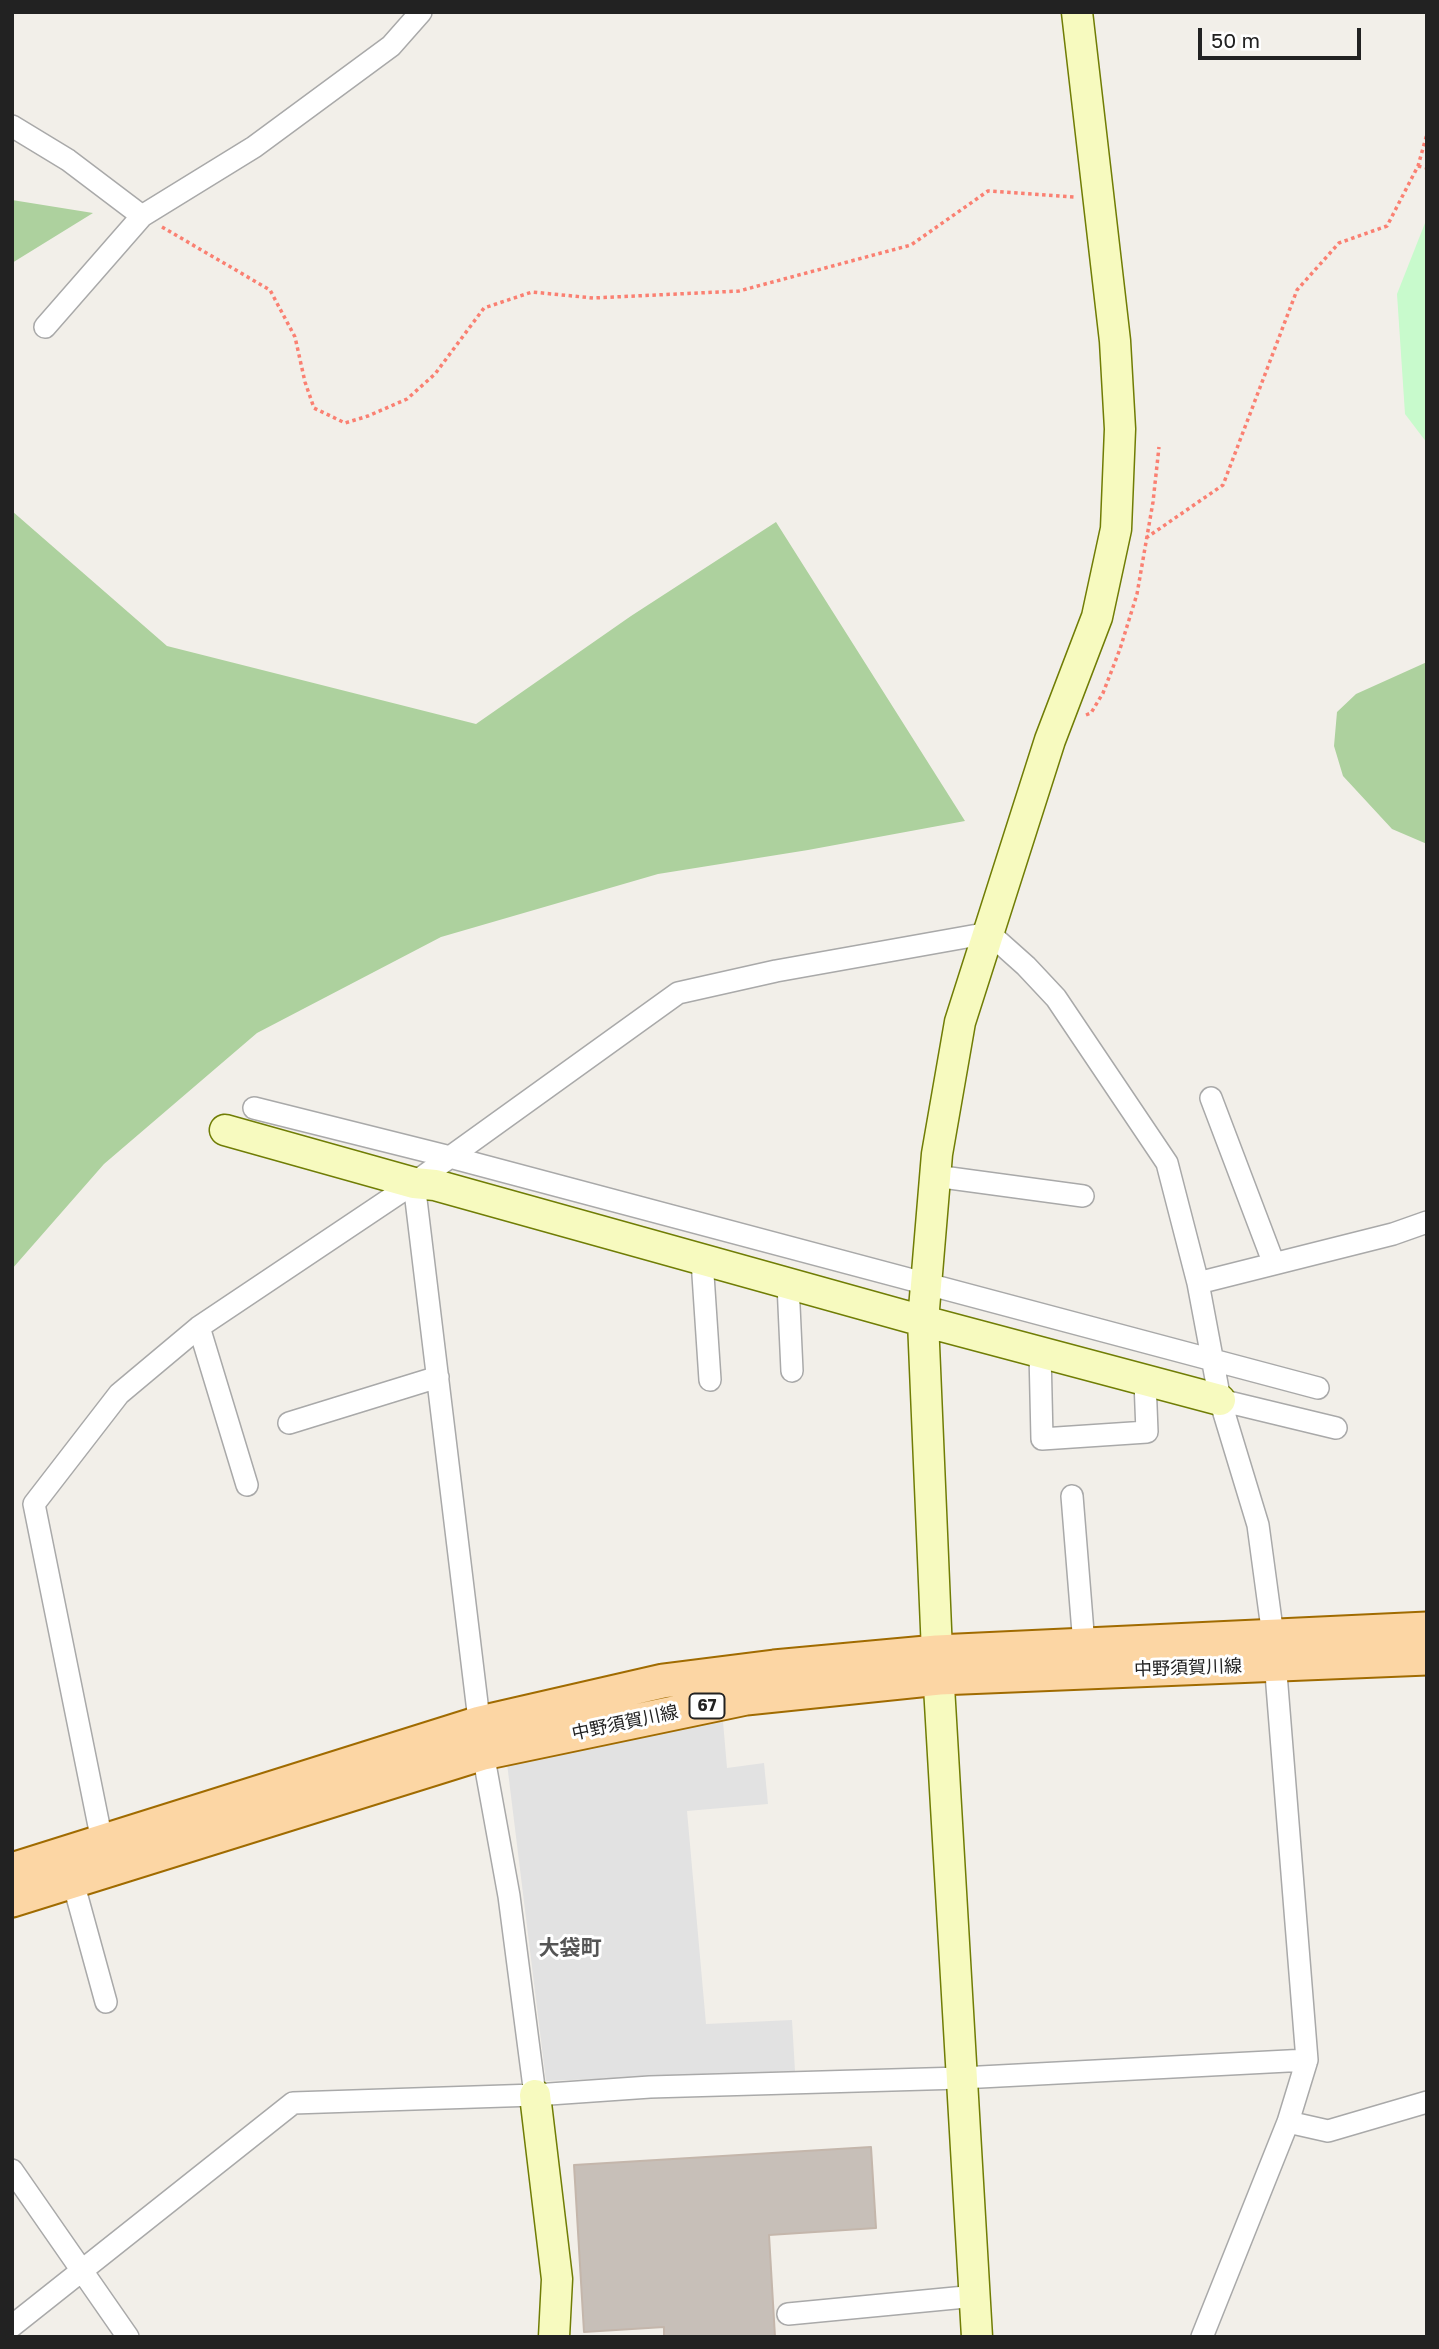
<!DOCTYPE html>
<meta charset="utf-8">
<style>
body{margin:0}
#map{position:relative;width:1439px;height:2349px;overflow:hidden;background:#f2efe9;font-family:"Golos Text",sans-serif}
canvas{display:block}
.frame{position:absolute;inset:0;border:14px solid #222;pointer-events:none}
.scale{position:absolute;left:1198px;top:28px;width:163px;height:32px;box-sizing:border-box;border:4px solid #222;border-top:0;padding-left:9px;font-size:21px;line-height:24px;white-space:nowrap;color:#222;-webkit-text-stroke:5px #fff;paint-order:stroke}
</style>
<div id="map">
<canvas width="1439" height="2349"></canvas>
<div class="frame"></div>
<div class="scale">50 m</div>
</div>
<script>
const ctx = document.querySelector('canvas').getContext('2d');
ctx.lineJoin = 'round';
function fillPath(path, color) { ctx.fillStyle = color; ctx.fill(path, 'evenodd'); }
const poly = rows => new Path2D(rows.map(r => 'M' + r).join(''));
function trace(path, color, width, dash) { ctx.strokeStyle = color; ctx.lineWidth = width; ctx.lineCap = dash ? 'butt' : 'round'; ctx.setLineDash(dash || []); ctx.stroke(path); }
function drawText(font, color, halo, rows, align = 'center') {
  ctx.font = font + ' "Golos Text","Noto Sans JP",sans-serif'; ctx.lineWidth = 6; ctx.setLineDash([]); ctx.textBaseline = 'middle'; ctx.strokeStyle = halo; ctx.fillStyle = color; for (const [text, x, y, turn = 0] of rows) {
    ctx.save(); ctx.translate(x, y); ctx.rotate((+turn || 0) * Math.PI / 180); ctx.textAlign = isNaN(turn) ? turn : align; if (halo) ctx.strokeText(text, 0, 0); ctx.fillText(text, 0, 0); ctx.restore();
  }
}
const forest = poly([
 [12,200,93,213,12,263],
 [12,511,167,646,476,724,631,616,776,522,965,821,808,850,658,874,441,937,257,1033,104,1164,12,1269],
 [1427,662,1427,844,1392,829,1343,776,1334,746,1337,712,1356,694]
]);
const park = poly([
 [1427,218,1427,443,1405,414,1397,294]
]);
const parking = poly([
 [721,1698,727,1768,764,1763,768,1804,687,1811,706,2024,792,2020,795,2071,546,2081,504,1739]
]);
const building = poly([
 [871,2147,876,2228,769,2235,775,2337,664,2337,664,2327,584,2332,574,2165,871,2147]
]);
const path = poly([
 [1418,166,1427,168],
 [162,227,270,290,295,337,305,382,314,408,345,423,368,416,407,399,435,374,484,308,532,292,593,298,739,291,911,245,988,191,1074,197],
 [1146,538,1223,485,1297,290,1339,243,1387,226,1418,166,1427,134],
 [1086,715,1091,713,1103,693,1120,649,1137,594,1153,502,1159,447]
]);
const street = poly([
 [12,126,68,160,142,216],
 [45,327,142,216,254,147,391,46,421,12],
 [1211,1098,1274,1264],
 [254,1108,450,1157,1318,1388],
 [935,1176,1083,1196],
 [414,1183,483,1753,509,1896,535,2095],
 [702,1260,710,1380],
 [1198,1283,1393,1234,1427,1222],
 [788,1284,792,1371],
 [199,1327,247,1485],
 [1040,1352,1042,1439,1147,1432,1145,1381],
 [1220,1400,1336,1428],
 [289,1423,438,1377],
 [1072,1496,1084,1645],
 [104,1851,34,1504,119,1394,199,1327,414,1183,678,993,776,971,989,933,1026,966,1056,998,1167,1163,1198,1283,1220,1400,1258,1525,1273,1636,1307,2060,1288,2122,1202,2337],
 [73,1882,106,2002],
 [1288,2122,1328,2131,1427,2102],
 [12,2170,128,2337],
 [788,2314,976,2296],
 [12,2326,293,2103,535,2095,650,2087,961,2078,1307,2060]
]);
const secondary = poly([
 [225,1130,414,1183,435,1185,923,1321,1220,1400],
 [535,2095,557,2279,554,2337],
 [977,2337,937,1652,923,1321,937,1154,960,1022,1050,740,1097,617,1116,529,1120,429,1115,341,1077,12]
]);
const primary = poly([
 [12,1870,480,1723,663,1681,774,1667,937,1652,1427,1629],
 [12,1900,483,1753,746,1698,939,1678,1427,1658]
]);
const shields = [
 [707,1706,35]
];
const shieldNames = [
 ["67",707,1706]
];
const streetNames = [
 ["中野須賀川線",1188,1668,-2],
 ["中野須賀川線",625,1723,-12]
];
const quarterNames = [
 ["大袋町",570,1948]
];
fillPath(forest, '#add19e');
fillPath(park, '#c8facc');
fillPath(parking, '#e2e2e2');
fillPath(building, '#c7bfb8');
trace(building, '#c4b6ab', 2);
trace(street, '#a9a9a9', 24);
trace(secondary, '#707d05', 33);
trace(primary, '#a06b00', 37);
trace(path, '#fa8072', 3.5, [3.5, 3.5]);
trace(street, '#fff', 21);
trace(secondary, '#f7fabf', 30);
trace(primary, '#fcd6a4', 33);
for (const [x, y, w] of shields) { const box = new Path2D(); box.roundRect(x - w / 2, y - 12.5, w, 25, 5); ctx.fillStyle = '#fff'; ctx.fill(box); trace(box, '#222', 2); }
drawText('bold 16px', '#222', null, shieldNames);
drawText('18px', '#222', '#fff', streetNames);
drawText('bold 21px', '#555', '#fff', quarterNames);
</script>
